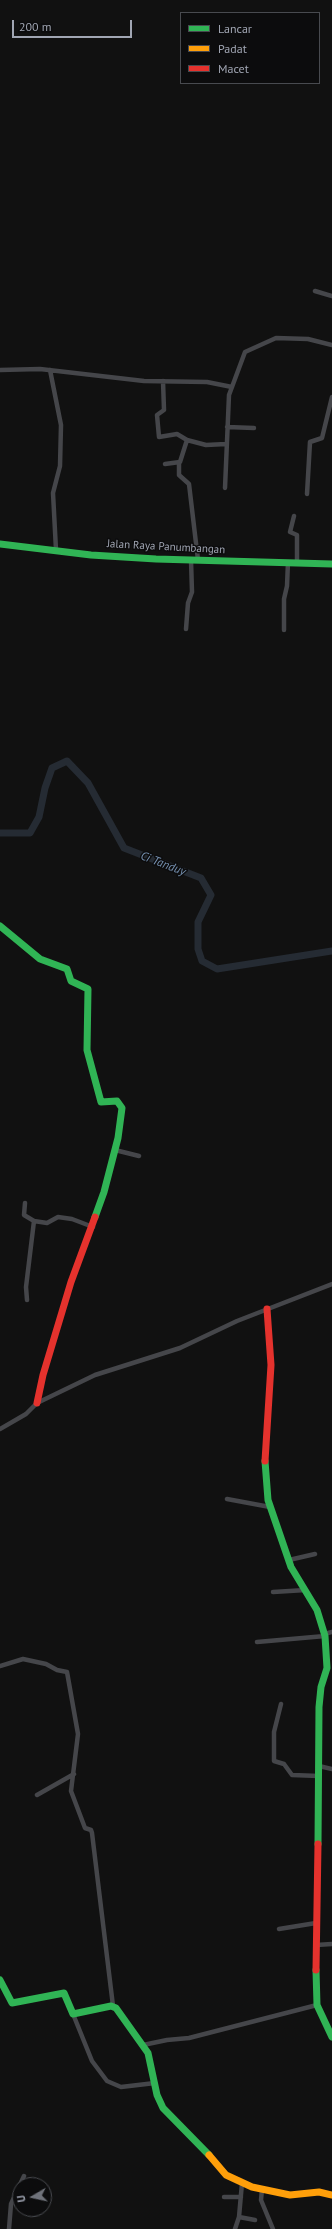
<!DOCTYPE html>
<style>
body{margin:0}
#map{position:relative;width:332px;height:2229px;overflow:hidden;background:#111;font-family:"PT Sans",sans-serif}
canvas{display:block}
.legend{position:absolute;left:180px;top:12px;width:140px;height:72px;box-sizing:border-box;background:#0c0c0d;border:1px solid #484a4f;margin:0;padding:5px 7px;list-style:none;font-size:12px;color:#a1a6b3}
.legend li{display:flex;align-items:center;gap:8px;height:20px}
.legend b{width:20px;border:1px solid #484a4f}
.north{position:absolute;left:12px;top:2177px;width:40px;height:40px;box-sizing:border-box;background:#0c0c0d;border:1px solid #484a4f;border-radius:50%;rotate:261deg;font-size:11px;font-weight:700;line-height:16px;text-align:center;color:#a1a6b3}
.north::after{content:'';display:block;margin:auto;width:14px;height:18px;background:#6f727a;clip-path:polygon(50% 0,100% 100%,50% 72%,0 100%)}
.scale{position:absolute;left:12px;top:20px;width:120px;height:18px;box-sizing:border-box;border:2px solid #a1a6b3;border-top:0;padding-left:5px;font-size:12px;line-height:14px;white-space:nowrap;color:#a1a6b3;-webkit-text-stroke:3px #0c0c0d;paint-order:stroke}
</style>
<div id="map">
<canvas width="332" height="2229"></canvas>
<ul class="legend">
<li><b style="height:5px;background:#30b455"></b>Lancar</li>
<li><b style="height:5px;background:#ff9f0a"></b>Padat</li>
<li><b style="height:5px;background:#e5322d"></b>Macet</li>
</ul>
<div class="north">U</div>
<div class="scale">200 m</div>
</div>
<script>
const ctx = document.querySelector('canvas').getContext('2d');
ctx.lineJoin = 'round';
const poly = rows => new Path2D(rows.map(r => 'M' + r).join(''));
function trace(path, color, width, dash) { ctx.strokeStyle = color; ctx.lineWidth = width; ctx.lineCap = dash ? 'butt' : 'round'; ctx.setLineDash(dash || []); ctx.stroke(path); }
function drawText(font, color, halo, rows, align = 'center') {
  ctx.font = font + ' "PT Sans",sans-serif'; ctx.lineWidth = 3; ctx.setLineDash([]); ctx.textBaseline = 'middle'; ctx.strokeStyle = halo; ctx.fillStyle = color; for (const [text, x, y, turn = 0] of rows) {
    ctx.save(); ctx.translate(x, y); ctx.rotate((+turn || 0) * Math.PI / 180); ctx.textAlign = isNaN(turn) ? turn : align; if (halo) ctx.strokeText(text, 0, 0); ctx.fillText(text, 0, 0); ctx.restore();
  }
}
const river = poly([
 [0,833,30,833,39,817,45,788,52,768,67,761,88,783,124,848,201,878,211,895,198,922,198,949,202,961,217,969,332,951]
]);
const street = poly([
 [315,291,332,296],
 [0,370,40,369,144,381,207,382,232,387],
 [50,370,61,425,60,466,53,493,56,550],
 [163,381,164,410,157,415,159,437,177,434,187,440],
 [227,427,254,428],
 [179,463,179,475,189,484,198,560],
 [165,464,180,462,187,440,206,445,226,444],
 [225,488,229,395,245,352,276,338,308,339,332,345],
 [307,494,310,442,322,438,332,397],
 [294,516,290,532,297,535,297,563],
 [186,629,188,603,192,592,191,560],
 [284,630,284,599,287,586,288,562],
 [115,1150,139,1156],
 [25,1203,24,1215,34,1221,47,1223,58,1217,72,1219,93,1227],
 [27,1300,26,1287,34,1221],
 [0,1429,26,1414,37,1403,95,1375,180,1348,237,1321,332,1284],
 [227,1499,270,1507],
 [289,1560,315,1554],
 [273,1592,306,1590],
 [324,1634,332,1632],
 [257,1642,325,1636],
 [0,1666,23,1659,46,1664,57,1670,67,1672,78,1734,71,1791,85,1828,91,1830,92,1833,113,2006],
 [281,1704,274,1732,274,1761,284,1764,292,1775,319,1776],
 [319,1766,332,1769],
 [37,1795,74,1774],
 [279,1929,316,1923],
 [316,1945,332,1944],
 [73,2014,92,2061,107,2081,121,2087,155,2083],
 [143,2045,167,2040,189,2038,317,2005],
 [262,2189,261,2200,273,2229],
 [224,2197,241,2197],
 [239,2217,255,2220],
 [9,2229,11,2204,24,2176],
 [235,2229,239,2217,242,2183]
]);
const fast = poly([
 [0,544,91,555,156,559,332,564],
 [0,926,40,959,67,969,71,981,88,989,87,1050,101,1102,117,1101,122,1108,118,1138,104,1192,95,1217],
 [265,1461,268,1500,291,1567,317,1610,325,1636,327,1668,321,1687,319,1707,318,1844],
 [316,1970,317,2005,332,2037],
 [0,1980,12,2003,64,1993,73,2014,111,2006,116,2008,148,2053,157,2095,163,2108,209,2155]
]);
const slow = poly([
 [209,2155,226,2175,252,2187,290,2195,319,2192,332,2195]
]);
const jam = poly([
 [37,1403,43,1375,71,1282,95,1217],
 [265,1461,271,1365,267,1309],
 [316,1970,318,1844]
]);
const streetNames = [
 ["Jalan Raya Panumbangan",166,547,3]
];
const waterNames = [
 ["Ci Tanduy",163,864,21]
];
trace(river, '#252b33', 7);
trace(street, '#45464a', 4.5);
trace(fast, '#30b455', 7);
trace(slow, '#ff9f0a', 7);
trace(jam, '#e5322d', 7);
drawText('11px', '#a1a6b3', '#0c0c0d', streetNames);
drawText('italic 12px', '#7691b1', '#0c0c0d', waterNames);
</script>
